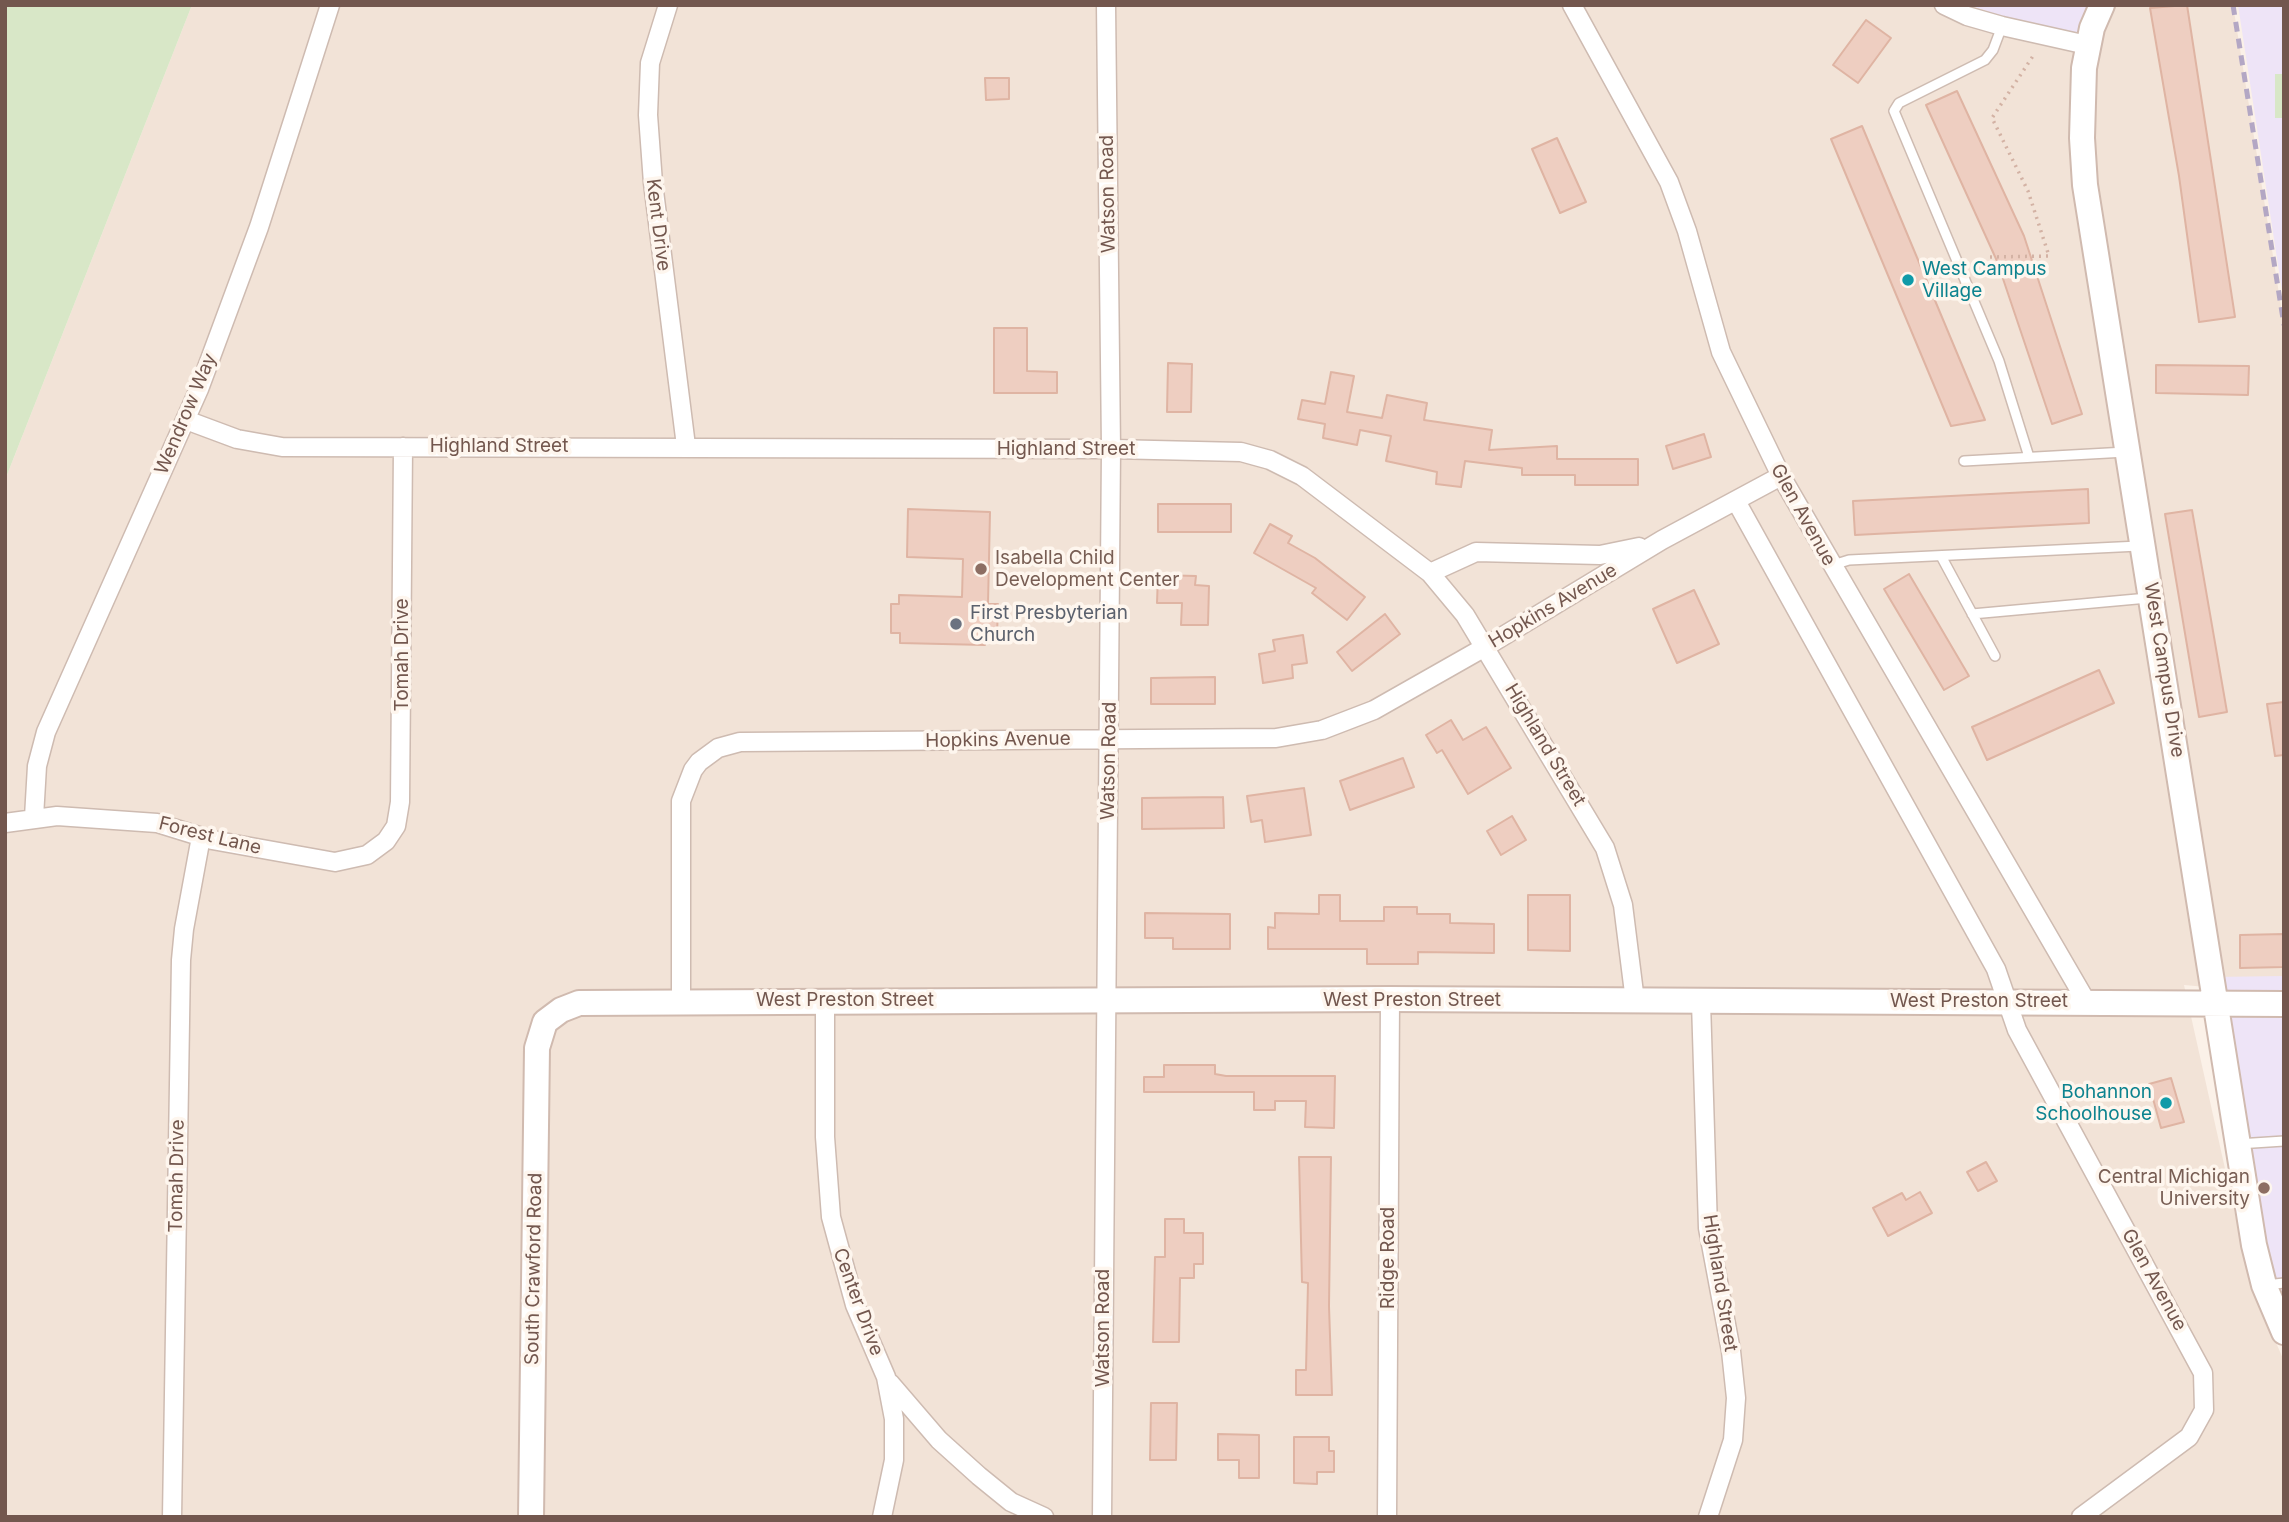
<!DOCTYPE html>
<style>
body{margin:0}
#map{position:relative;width:2289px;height:1522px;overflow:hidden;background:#fbf1e8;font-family:Inter,sans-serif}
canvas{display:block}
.frame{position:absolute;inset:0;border:7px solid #73574e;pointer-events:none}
</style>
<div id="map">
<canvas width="2289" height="1522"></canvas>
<div class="frame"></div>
</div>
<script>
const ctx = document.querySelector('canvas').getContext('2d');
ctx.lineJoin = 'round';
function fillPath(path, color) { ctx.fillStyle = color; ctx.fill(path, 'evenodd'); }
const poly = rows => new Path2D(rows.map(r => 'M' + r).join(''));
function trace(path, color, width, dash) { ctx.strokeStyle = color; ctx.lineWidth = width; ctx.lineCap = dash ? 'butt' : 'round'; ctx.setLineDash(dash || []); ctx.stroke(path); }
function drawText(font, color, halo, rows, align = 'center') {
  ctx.font = font + ' Inter,sans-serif'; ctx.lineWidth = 7; ctx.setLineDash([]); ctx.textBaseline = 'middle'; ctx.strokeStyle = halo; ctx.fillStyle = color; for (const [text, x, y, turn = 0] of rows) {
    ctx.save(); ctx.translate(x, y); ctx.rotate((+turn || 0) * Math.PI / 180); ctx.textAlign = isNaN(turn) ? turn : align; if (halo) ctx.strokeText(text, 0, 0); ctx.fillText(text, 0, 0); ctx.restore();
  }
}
const residential = poly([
 [192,5,1969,5,2087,45,2102,5,2233,5,2284,325,2284,994,2184,985,2251,1285,2284,1361,2284,1517,5,1517,5,480]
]);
const education = poly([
 [1969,5,2102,5,2087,45],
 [2238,5,2284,5,2284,304],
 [2284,976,2284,1323,2264,1285,2212,977]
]);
const green = poly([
 [5,5,192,5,5,480],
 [2275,74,2284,74,2284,118,2275,118]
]);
const building = poly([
 [2187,5,2235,317,2199,322,2179,176,2150,8,2187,5],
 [1866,20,1891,38,1858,83,1833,65,1866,20],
 [985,78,1009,78,1009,99,986,100,985,78],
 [1957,91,2024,236,2082,414,2052,424,1997,261,1926,105,1957,91],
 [1862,126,1985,420,1951,426,1831,139,1862,126],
 [1557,138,1586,202,1560,213,1532,149,1557,138],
 [994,328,1027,328,1027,371,1057,372,1057,393,994,393,994,328],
 [1168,363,1192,364,1191,412,1167,412,1168,363],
 [2156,365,2249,366,2248,395,2156,393,2156,365],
 [1331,372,1354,376,1347,412,1382,418,1387,395,1427,403,1424,420,1492,430,1489,450,1557,446,1557,459,1638,459,1638,485,1575,485,1575,475,1522,475,1522,468,1465,461,1461,487,1436,484,1437,472,1386,461,1391,436,1360,430,1357,445,1323,438,1325,424,1298,419,1302,400,1325,404,1331,372],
 [1704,434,1711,457,1673,469,1666,446,1704,434],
 [2088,489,2089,523,1855,535,1853,501,2088,489],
 [1158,504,1231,504,1231,532,1158,532,1158,504],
 [908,509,990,512,988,604,998,604,997,636,985,636,985,645,900,643,900,633,891,633,891,604,899,604,899,595,962,597,963,559,907,557,908,509],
 [2192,510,2227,712,2199,717,2165,514,2192,510],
 [1270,524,1292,536,1288,543,1315,558,1365,597,1347,620,1312,593,1316,588,1254,553,1270,524],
 [1909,574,1969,676,1944,690,1884,589,1909,574],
 [1158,575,1196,576,1195,585,1209,586,1208,625,1181,625,1182,603,1157,603,1158,575],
 [1694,590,1719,644,1677,663,1653,609,1694,590],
 [1385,614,1400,634,1352,671,1337,652,1385,614],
 [1303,635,1307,663,1292,665,1293,678,1263,683,1259,654,1275,651,1273,640,1303,635],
 [2099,670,2114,703,1987,760,1972,727,2099,670],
 [1215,677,1215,704,1151,704,1151,678,1215,677],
 [2284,702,2284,755,2275,756,2267,704,2284,702],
 [1451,720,1463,740,1486,727,1511,768,1468,794,1442,750,1437,753,1426,735,1451,720],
 [1403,758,1414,787,1350,810,1340,781,1403,758],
 [1304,788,1311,835,1265,842,1262,820,1251,822,1247,796,1304,788],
 [1223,797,1224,828,1142,829,1142,798,1223,797],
 [1512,816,1526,840,1501,855,1487,831,1512,816],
 [1319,895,1340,895,1340,921,1384,921,1384,907,1417,907,1417,914,1450,914,1450,923,1494,924,1494,953,1418,952,1418,964,1367,964,1367,949,1268,949,1268,927,1275,928,1275,913,1319,914,1319,895],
 [1528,895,1570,895,1570,951,1528,950,1528,895],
 [1145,913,1230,914,1230,949,1173,949,1173,938,1145,938,1145,913],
 [2284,934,2284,967,2240,968,2240,935,2284,934],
 [1164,1065,1215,1065,1215,1074,1226,1076,1335,1076,1334,1128,1305,1127,1306,1101,1275,1101,1275,1110,1254,1110,1254,1092,1144,1092,1144,1077,1164,1077,1164,1065],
 [2171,1078,2184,1122,2161,1128,2149,1084,2171,1078],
 [1299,1157,1331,1157,1329,1306,1332,1395,1296,1395,1296,1370,1306,1370,1308,1283,1302,1282,1299,1157],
 [1986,1162,1997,1181,1978,1191,1967,1172,1986,1162],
 [1920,1192,1932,1213,1888,1236,1873,1208,1902,1193,1906,1200,1920,1192],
 [1165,1219,1184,1219,1184,1233,1203,1233,1203,1264,1194,1264,1194,1278,1180,1278,1179,1342,1153,1342,1155,1257,1165,1257,1165,1219],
 [1151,1403,1177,1403,1176,1460,1150,1460,1151,1403],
 [1218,1434,1259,1435,1259,1478,1239,1478,1239,1460,1218,1460,1218,1434],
 [1294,1437,1329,1437,1329,1451,1334,1451,1334,1472,1317,1472,1317,1484,1294,1483,1294,1437]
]);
const path = poly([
 [2072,7,2072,5],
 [1990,257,2049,256,2028,191,1992,118,2035,53]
]);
const lane = poly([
 [2002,26,1993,50,1985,60,1899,103,1894,111,1999,361,2029,457],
 [1964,461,2126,452],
 [1941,556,1995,656],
 [1833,565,1849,560,2139,546],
 [1972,614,2148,598],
 [2238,1144,2284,1141],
 [2266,1285,2284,1283]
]);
const street = poly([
 [668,5,650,63,648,115,653,183,686,446],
 [1572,5,1669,182,1687,231,1721,352,1781,476,2086,1001],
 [1944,5,1967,16,2002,26,2087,45],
 [186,420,237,439,282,447,1111,449,1241,452,1270,460,1302,476,1430,573,1465,615,1605,848,1623,905,1635,1001],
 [1736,501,1996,969,2017,1030,2203,1373,2204,1410,2189,1437,2081,1517],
 [1430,573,1476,552,1600,555,1639,547],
 [34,817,37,766,46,732,199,389,259,227,330,5],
 [5,823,57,816,157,823,212,840,335,862,367,855,386,841,396,826,400,802,403,447],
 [681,1000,681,801,693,770,699,762,718,748,740,742,1276,738,1322,730,1374,710,1485,647,1662,540,1781,476],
 [825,1000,825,1137,831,1217,855,1305,886,1377,894,1419,894,1460,882,1517],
 [1701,1002,1708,1228,1731,1351,1736,1398,1733,1440,1708,1517],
 [890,1383,939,1440,979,1476,1011,1502,1044,1517],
 [172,1517,181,960,184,929,201,837],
 [1102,1517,1111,449,1106,5],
 [1387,1517,1390,999]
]);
const secondary = poly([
 [2102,5,2092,28,2084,68,2082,138,2085,185,2254,1245,2264,1285,2284,1332],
 [531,1517,537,1048,545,1022,561,1010,579,1003,1390,999,2284,1004]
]);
const rail = poly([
 [2233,5,2284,325]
]);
const markers = [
 [1908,280,7,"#0f9aa8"],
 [981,569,7,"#8d6e63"],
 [956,624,7,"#6b7280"],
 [2166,1103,7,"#0f9aa8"],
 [2264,1188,7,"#8d6e63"]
];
const streetNames = [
 ["Watson Road",1108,194,-91],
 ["Kent Drive",658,225,83],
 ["Wendrow Way",186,414,-67],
 ["Highland Street",499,446],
 ["Highland Street",1066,449],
 ["Glen Avenue",1803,515,61],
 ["Hopkins Avenue",1553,606,-31],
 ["Tomah Drive",402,655,-90],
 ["West Campus Drive",2164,670,81],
 ["Hopkins Avenue",998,740,-1],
 ["Highland Street",1545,745,59],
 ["Watson Road",1109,761,-89],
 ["Forest Lane",210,836,14],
 ["West Preston Street",845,1000],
 ["West Preston Street",1412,1000],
 ["West Preston Street",1979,1001],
 ["Tomah Drive",177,1176,-89],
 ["Ridge Road",1388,1258,-90],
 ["South Crawford Road",534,1269,-89],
 ["Glen Avenue",2154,1280,61],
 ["Highland Street",1720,1283,81],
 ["Center Drive",858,1302,70],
 ["Watson Road",1103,1328,-90]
];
const cultureNames = [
 ["West Campus",1922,269],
 ["Village",1922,291],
 ["Bohannon",2152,1092,"right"],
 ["Schoolhouse",2152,1114,"right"]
];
const educationNames = [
 ["Isabella Child",995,558],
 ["Development Center",995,580],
 ["Central Michigan",2250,1177,"right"],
 ["University",2250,1199,"right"]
];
const worshipNames = [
 ["First Presbyterian",970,613],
 ["Church",970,635]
];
fillPath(residential, '#f2e3d7');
fillPath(education, '#eee4f7');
fillPath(green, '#d8e7c7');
fillPath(building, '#eecec1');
trace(building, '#dfb4a3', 2);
trace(lane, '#cebbb1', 12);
trace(street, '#cebbb1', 21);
trace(secondary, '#d0baaf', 28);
trace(path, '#d3b2a4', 3.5, [2, 5]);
trace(lane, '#fff', 9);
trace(street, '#fff', 18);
trace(secondary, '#fff', 24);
trace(rail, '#b3a7c4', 5, [10, 7]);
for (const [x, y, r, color] of markers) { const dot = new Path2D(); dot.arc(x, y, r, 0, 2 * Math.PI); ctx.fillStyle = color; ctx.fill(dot); trace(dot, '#fef6ee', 2.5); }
drawText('19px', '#73574e', '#fef6ee', streetNames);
drawText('19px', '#0d838f', '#fef6ee', cultureNames, 'left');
drawText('19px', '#785e54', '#fef6ee', educationNames, 'left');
drawText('19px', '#5b616d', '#fef6ee', worshipNames, 'left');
</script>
